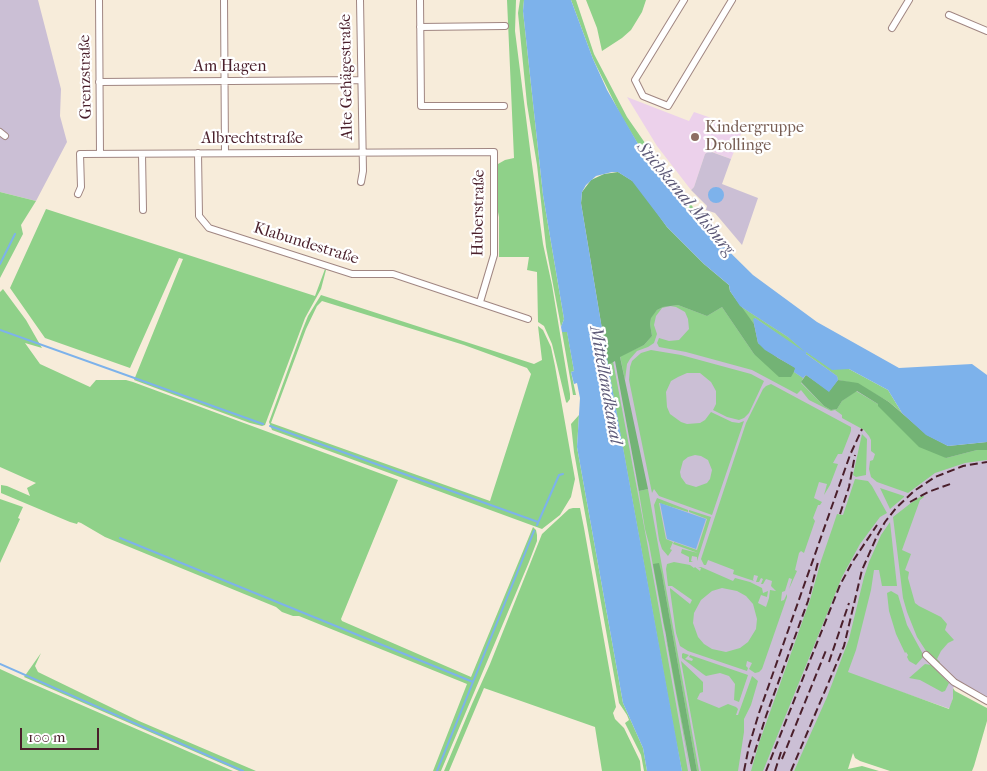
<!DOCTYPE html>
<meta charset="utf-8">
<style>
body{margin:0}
#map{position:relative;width:987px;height:771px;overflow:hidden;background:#f7ecda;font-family:"IM FELL French Canon",serif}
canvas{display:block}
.scale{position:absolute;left:20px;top:728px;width:79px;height:22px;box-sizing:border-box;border:2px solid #4a1f2b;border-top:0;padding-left:6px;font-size:15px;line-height:18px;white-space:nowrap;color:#4a1f2b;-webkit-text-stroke:4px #fff;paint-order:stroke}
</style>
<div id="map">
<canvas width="987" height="771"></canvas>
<div class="scale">100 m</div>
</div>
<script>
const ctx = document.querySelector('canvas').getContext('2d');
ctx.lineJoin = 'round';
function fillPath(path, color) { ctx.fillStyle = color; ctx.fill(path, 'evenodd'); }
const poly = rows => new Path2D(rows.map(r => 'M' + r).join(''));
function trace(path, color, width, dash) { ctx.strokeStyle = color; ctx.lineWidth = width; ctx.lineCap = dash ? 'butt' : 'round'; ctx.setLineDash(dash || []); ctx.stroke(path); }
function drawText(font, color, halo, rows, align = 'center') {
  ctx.font = font + ' "IM FELL French Canon",serif'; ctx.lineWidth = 4.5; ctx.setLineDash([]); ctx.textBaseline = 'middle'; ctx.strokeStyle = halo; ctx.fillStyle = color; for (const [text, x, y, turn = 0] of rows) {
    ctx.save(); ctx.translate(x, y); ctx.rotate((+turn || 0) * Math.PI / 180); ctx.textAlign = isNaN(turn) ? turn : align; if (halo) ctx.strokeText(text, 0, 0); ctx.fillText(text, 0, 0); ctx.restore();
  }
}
const built = poly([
 [627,97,689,121,694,112,743,129,731,159,710,151,705,154,694,187,691,190,657,146]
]);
const industrial = poly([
 [0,0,38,0,61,89,60,116,67,142,36,201,0,192],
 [709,151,731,159,722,184,758,198,742,245,715,213,706,210,707,206,691,190,694,187,705,154],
 [581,203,842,368,948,446,987,442,987,698,958,682,953,688,953,698,950,709,861,678,802,755,794,771,682,771,608,365]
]);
const green = poly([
 [507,0,516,0,515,31,531,157,543,244,552,285,570,394,570,399,567,403,566,402,564,394,552,344,544,326,538,322,537,272,527,270,529,257,499,257,499,217,498,212,498,164,505,160,514,158],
 [520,0,524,0,523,11,543,195,564,319,561,327,546,247,537,165,527,104,518,13],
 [571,0,576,0,594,54,627,117,677,189,700,215,696,219,658,174,641,149,620,114,593,59],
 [586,0,646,0,642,12,631,30,622,38,602,51,597,28],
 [0,192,36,201,21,225,23,234,0,278],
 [46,209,315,296,325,269,326,270,321,289,305,318,265,425,262,426,250,423,134,380,183,259,179,258,130,368,45,338,10,288],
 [3,289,26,320,42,348,25,343,40,364,90,387,96,380,126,380,133,382,398,480,341,619,342,621,471,677,533,527,536,530,537,535,537,541,529,562,441,771,433,771,467,684,299,616,293,616,282,612,276,607,105,537,81,523,78,522,77,524,70,522,1,493,1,485,7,486,30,496,27,488,36,483,0,467,0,292],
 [321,295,534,364,542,360,538,326,543,330,551,347,555,366,575,479,571,497,560,515,542,529,272,430,269,422,302,331,308,316],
 [322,301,464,345,527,368,531,374,490,501,271,423,306,329,317,306],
 [678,305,707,316,722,307,754,354,794,372,803,378,801,383,824,406,831,410,837,409,842,401,856,391,878,404,946,458,977,450,987,450,987,460,965,463,935,473,908,493,877,482,871,477,869,469,870,461,873,460,875,454,871,451,871,440,869,436,864,430,842,418,842,415,835,410,831,411,809,400,801,390,797,394,752,370,686,352,659,347,657,343,659,338,669,341,679,340,689,329,688,319,685,312,676,307,670,306],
 [670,306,662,308,656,316,654,325,657,334,654,343,648,347,637,351,630,359,627,364,625,380,620,356,644,345,652,336,650,324,651,317,657,310,663,307],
 [740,306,788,337,805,351,805,353,755,318,754,324],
 [567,331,574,371,571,372,576,395,573,395,562,332],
 [651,350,681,355,751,374,764,381,749,413,744,418,739,420,727,417,713,410,716,404,716,391,711,382,700,373,687,373,678,377,671,381,666,392,667,407,670,414,681,422,687,424,700,423,705,420,711,412,732,422,739,423,744,421,712,515,659,496,654,489,652,493,629,380,630,367,632,361,641,353],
 [695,455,701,456,708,460,712,470,710,479,707,483,696,487,686,484,681,477,680,472,683,461,688,457],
 [806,352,834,369,849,369,888,390,902,413,889,402,858,384,838,380,837,376,805,353],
 [613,361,647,542,688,771,682,771,675,736,608,365],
 [771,384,851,427,851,431,842,454,838,454,833,463,838,464,830,485,824,495,827,484,819,482,814,498,822,502,820,505,818,505,813,518,815,521,804,553,801,551,799,553,795,570,797,571,789,589,792,579,789,578,785,591,782,592,781,601,784,600,787,594,787,597,762,669,759,672,755,673,749,669,752,663,747,661,746,666,748,668,747,671,688,651,680,646,676,633,670,590,670,588,690,604,692,600,672,586,668,586,666,569,667,564,674,562,690,565,694,568,695,567,700,571,701,568,698,567,701,567,733,581,735,578,750,582,762,588,763,593,768,591,767,597,761,595,758,603,766,607,769,598,770,590,776,591,771,586,772,581,766,579,763,584,761,584,763,579,761,578,759,582,756,582,758,576,754,575,753,580,754,581,733,574,734,570,708,560,706,565,704,565,701,559,746,423,763,389,766,386],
 [722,588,737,591,746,596,753,604,757,619,756,629,748,642,740,648,726,652,712,649,704,644,698,637,693,623,694,613,701,600,712,591],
 [579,415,577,447,623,703,643,748,647,771,644,771,641,755,625,723,629,720,627,715,619,703,574,452,571,424],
 [862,434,867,439,866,475,856,477,853,475],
 [633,456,639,491,648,489,699,771,697,771,662,575,665,633,673,666,690,771,649,544,645,529],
 [855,479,868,481,872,486,887,513,880,517,860,544,842,577,763,771,751,771,759,743,810,600,821,561,832,529,837,514,843,515],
 [880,488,904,496,904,497,890,509],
 [923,495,924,497,920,500,902,550,911,554,905,570,909,572,908,578,915,603,919,606,941,617,947,624,945,630,954,640,948,643,941,651,937,659,940,662,938,665,928,654,917,637,907,612,903,598,893,517,911,503],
 [657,498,688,510,688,512,659,503,666,539,673,542,670,549,672,550,668,556,662,549,659,540,654,505],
 [0,499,23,507,18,518,20,519,0,563],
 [573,508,580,508,584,528,616,707,613,713,615,719,624,728,640,761,641,771,602,771,595,727,484,688,449,771,444,771,472,704,490,664,542,534,569,509],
 [689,510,711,517,697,561,697,557,692,556,691,561,693,562,689,562,689,557,681,553,682,549,698,553,673,544,674,542,697,550,707,519,689,512],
 [890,522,897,586,882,586,879,570,874,570,871,590,856,650,848,672,949,709,953,698,953,688,955,691,985,707,987,708,987,721,974,766,972,771,890,771,860,761,855,758,853,753,848,769,862,766,879,771,794,771,827,697,849,639,864,577,869,562,881,535],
 [891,591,898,595,907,625,924,656,916,665,909,661,907,657,908,655,906,652,905,653,896,634,889,611,887,593],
 [41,653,35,666,38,672,139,721,256,771,239,771,24,677],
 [683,653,689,655,685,659,692,661,693,659,689,657,690,655,748,675,739,702,734,700,735,684,729,676,720,673,706,676,703,674,682,658,682,654],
 [681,661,703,682,703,692,700,693,697,699,719,708,728,704,736,707,738,709,736,715,738,715,752,676,758,681,751,705,744,719,744,732,738,771,701,771],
 [925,664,931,665,949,683,945,691,942,692,920,680,909,678],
 [0,669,24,680,233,771,0,771]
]);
const forest = poly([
 [618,172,636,183,667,227,704,264,729,285,730,291,754,324,758,343,778,358,796,368,791,377,779,377,754,354,722,307,707,316,678,305,663,307,657,310,651,318,650,324,652,336,644,345,620,357,648,489,639,491,615,361,608,365,581,203,582,192,591,180,604,174],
 [806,375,829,391,838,380,858,383,889,402,927,435,948,446,987,442,987,450,977,450,946,458,919,447,878,406,878,404,857,391,842,401,837,409,831,410,824,406,801,382],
 [659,563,662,575,697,771,691,771,678,701,653,564]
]);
const water = poly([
 [524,0,571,0,593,59,607,90,641,149,685,208,753,275,817,322,899,368,972,364,987,375,987,442,948,446,926,435,902,413,888,390,849,369,832,370,806,352,806,354,837,376,838,380,829,392,806,375,803,378,794,372,795,368,765,350,758,343,753,319,755,318,805,352,788,337,740,306,730,291,729,285,704,264,667,227,632,181,618,172,612,172,596,176,586,185,582,192,581,203,608,365,682,771,647,771,643,748,623,703,577,447,580,398,577,383,574,384,571,372,574,371,567,332,562,332,561,327,564,319,543,195,523,11],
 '708 195a8 8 0 1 1 16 0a8 8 0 1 1-16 0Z',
 [660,503,706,519,696,549,667,539]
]);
const stream = poly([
 [0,264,15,234],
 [0,330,263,424],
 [270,426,538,522],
 [537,525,559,475,563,474],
 [120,538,473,682],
 [0,664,243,771],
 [437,771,534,531]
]);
const minor = poly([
 [99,0,100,154],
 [224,0,225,153],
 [360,0,363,171,361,182],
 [420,0,421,106,504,106],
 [684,0,635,80,643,96,668,106,732,0],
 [949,15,987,31],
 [420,27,505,26],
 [892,28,909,0],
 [99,82,361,80],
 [0,132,5,136],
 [198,153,199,216,209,228,352,274,393,274,528,319],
 [142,154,143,210],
 [78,194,81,187,80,154,494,152,494,255,480,302],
 [926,655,954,682,987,701]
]);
const rail = poly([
 [910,502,928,492,953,483],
 [840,514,849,487,855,455],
 [829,662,849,603],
 [782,759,827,648],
 [751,764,766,716,808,601,818,562],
 [744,771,749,746,759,713,850,455,862,429],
 [766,771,840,585,853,561,877,525],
 [775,771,781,752],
 [791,771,844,646,862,570,877,536,885,522,896,508,914,491,935,477,963,466,987,462]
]);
const markers = [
 [695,137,5,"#8d6e63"]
];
const streetNames = [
 ["Am Hagen",230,67],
 ["Grenzstraße",86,77,-91],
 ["Alte Gehägestraße",347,77,-91],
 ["Albrechtstraße",252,139],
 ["Huberstraße",479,213,-89],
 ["Klabundestraße",306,244,17]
];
const educationNames = [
 ["Kindergruppe",705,128],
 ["Drollinge",705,146]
];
const waterNames = [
 ["Stichkanal Misburg",685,199,50],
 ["Mittellandkanal",605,385,80]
];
fillPath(built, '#ecd1eb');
fillPath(industrial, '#cbbfd5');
fillPath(green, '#8fd189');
fillPath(forest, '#73b375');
fillPath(water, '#7db2eb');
trace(stream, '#7db2eb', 2);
trace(minor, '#a08682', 8);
trace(minor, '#fff', 6);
trace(rail, '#4a1f2b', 2, [8, 4]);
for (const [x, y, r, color] of markers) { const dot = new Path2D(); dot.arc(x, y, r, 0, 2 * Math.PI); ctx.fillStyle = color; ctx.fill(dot); trace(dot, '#fff', 2); }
drawText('16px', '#4a1f2b', '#fff', streetNames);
drawText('16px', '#785e54', '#fff', educationNames, 'left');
drawText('italic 18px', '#5e5a78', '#fff', waterNames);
</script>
